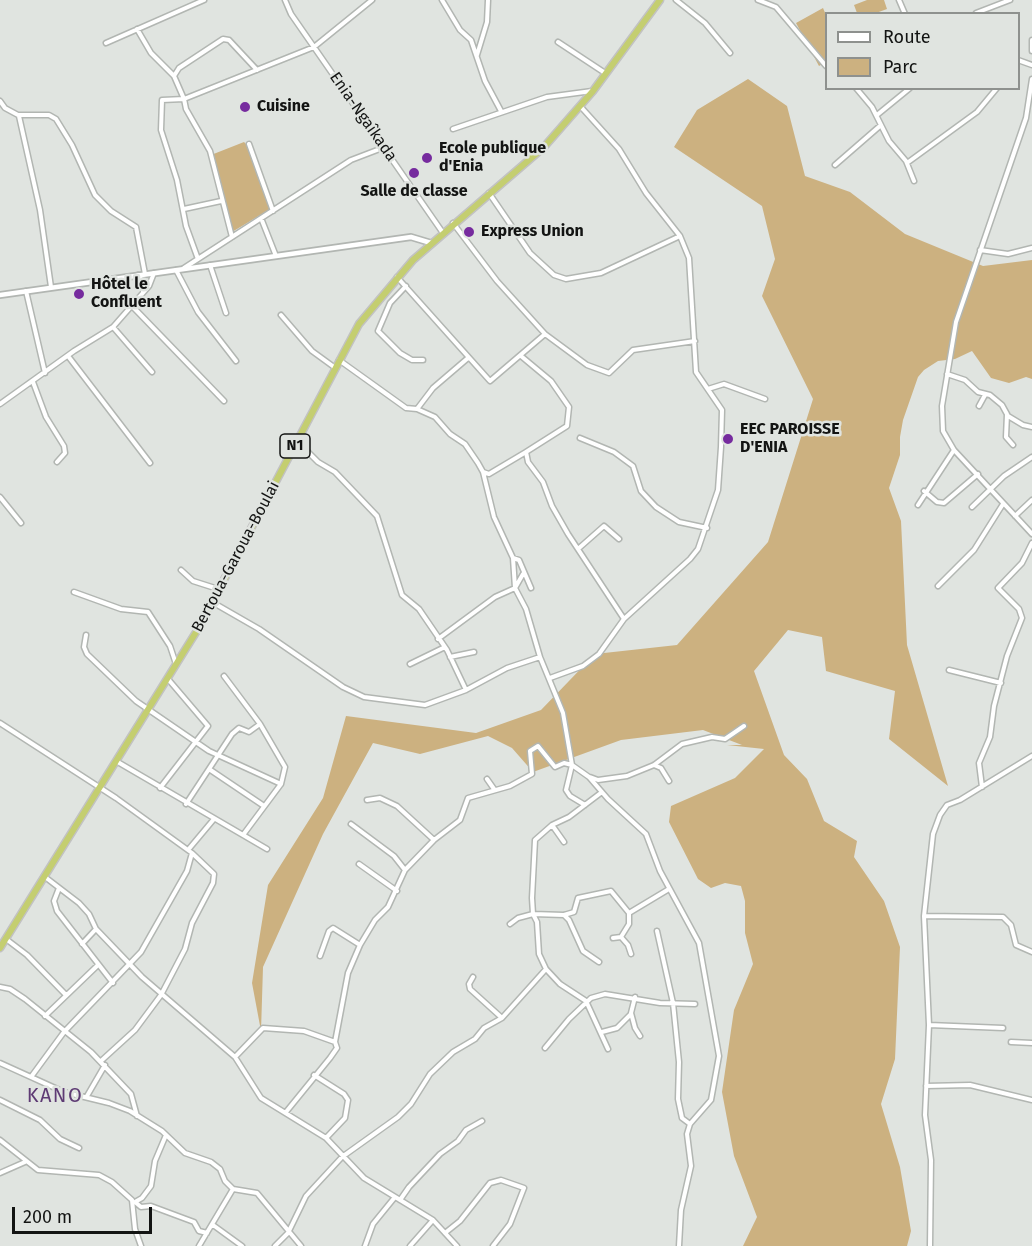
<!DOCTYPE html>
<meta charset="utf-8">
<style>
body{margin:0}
#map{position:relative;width:1032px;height:1246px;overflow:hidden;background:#e0e4e0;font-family:"Fira Sans",sans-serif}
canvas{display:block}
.legend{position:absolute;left:825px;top:12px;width:195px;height:78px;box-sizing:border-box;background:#e0e4e0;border:2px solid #8e918e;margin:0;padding:8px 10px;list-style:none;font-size:18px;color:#131413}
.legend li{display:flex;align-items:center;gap:12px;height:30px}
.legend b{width:30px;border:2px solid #8e918e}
.scale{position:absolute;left:12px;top:1207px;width:140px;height:27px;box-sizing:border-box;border:3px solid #131413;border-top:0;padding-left:8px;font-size:18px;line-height:21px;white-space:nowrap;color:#131413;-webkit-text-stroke:4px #e0e4e0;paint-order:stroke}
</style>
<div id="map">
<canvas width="1032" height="1246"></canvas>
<ul class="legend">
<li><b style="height:8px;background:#fff"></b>Route</li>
<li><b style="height:16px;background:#ccb180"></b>Parc</li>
</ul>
<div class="scale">200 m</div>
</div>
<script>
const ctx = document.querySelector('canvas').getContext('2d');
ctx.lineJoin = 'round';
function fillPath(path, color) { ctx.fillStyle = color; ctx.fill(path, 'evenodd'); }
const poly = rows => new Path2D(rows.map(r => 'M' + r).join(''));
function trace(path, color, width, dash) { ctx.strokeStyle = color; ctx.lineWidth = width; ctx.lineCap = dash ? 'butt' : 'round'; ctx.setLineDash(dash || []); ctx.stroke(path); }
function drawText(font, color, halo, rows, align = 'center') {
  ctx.font = font + ' "Fira Sans",sans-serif'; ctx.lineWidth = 5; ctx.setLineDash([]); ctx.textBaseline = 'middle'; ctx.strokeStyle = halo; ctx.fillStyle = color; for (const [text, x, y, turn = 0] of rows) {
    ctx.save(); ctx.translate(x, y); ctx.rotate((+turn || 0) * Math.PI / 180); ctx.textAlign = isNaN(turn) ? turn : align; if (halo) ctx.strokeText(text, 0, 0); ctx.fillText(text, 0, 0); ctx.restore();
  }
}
const green = poly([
 [867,0,884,0,887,9,876,13,857,13,854,5],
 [823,8,826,15,826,62,819,66,796,23],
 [748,79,787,106,805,176,850,192,905,234,983,266,1032,260,1032,379,1026,377,1009,383,991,378,972,351,955,359,938,361,924,370,918,377,903,420,900,437,900,455,889,488,901,521,907,645,948,786,889,739,895,691,826,671,822,637,788,630,754,671,784,755,807,779,824,821,857,841,854,857,884,901,900,947,895,1059,881,1104,900,1167,911,1231,907,1246,743,1246,757,1217,734,1156,722,1092,734,1010,753,964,745,933,745,901,741,886,725,883,711,888,698,879,669,822,671,806,735,778,764,749,727,745,742,745,703,730,621,740,533,772,512,748,488,736,420,754,373,743,323,834,263,967,261,1031,252,983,268,885,323,798,346,716,476,733,541,710,595,654,677,645,768,542,813,399,762,296,775,259,762,206,674,147,697,110],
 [244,142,253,151,272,208,232,232,211,155]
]);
const minor = poly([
 [285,0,291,14,443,233],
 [442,0,460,30,471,40,485,81,501,111],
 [676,0,705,23,730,53],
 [758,0,776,7,826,66],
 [899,0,905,14],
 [976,13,1010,0],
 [137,29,151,53,174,76,184,99,162,100,161,130,177,180,186,226,198,259],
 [1032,40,1032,51],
 [558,42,605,73],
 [106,43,204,0],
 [477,55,487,22,488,0],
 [1018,60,1032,65],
 [174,76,179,68,223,39,229,40,257,70],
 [1032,79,1026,118,956,322,942,406,943,431,954,450,1032,534],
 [856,88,872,107,889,141,906,161,914,181],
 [0,101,5,108,18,115,49,115,56,119,72,145,95,195,111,211,136,227,145,274],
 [877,115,910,88],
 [19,116,40,210,51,287],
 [453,129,547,97,592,91],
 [249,144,273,211],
 [907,163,977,112,997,88],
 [835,165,881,125],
 [489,193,530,253,554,275,566,279,601,273,680,236],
 [184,209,221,201],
 [261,218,276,256],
 [453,223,497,281,545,334,587,365,609,373,633,350,695,341],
 [232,237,210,151,186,109,184,99,314,47,372,0],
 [980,250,1008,254,1032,248],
 [210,265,226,313],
 [184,268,351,160,385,147],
 [176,270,198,312,236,361],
 [138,275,144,283,143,292],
 [397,277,490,381,545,334],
 [406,286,390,303,378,331,400,353,412,360,423,360],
 [26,291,45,373],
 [133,307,224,401],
 [281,315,312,351,334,367],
 [113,327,152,372],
 [68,356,150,463],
 [521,356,551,381,569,407,567,426,526,452],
 [339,360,406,408,417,409,435,417,450,434,465,444,478,463,483,472,494,517,513,558,515,588,526,609,540,657,563,713,572,765,589,777,608,799,646,834,660,871,699,943,719,1056,711,1100,690,1124,687,1134,691,1166,681,1210,679,1246],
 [947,374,965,380,978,392,990,395,1002,405,1008,416,1023,425,1032,427],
 [33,382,46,417,64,446,65,453,57,462],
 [708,389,724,384,765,399],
 [0,404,74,351,113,327,149,286,154,273],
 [979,406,985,395],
 [417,409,433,388,468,358],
 [1007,414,1006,437,1013,445],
 [580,438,614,452,633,466,641,491,656,507,679,522,707,528],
 [298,442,318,462,335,472,377,516,402,595,419,609,447,650,466,690],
 [483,472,489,474,526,452,528,462,543,482,552,506,568,534,624,619],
 [924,491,937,502,944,503,978,474],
 [0,497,21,523],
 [918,505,954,450],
 [972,507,1004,476,1032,457],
 [1015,516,1032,500],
 [578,549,604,526,619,539],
 [513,558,519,560,531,588],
 [181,570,193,581,218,589],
 [938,586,974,550,1003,504],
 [74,592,121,609,148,612,170,646,176,664],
 [212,602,259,629,343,687,364,697,425,705,466,690,507,668,540,657],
 [86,635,84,647,87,654,136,701,209,751,281,784],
 [438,639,495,597,515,588,523,574],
 [450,657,474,652],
 [410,664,445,647],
 [949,670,1001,683],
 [224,676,260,724,285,767,281,784,243,835],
 [550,678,583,666,599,654,624,619,690,559,698,549,718,490,721,447,722,410,696,372,689,258,680,236,646,193,619,149,581,107],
 [0,723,116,798,192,853,214,874,213,883,192,923,185,949,161,995,135,1030,101,1061],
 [116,761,267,849],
 [654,765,661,768,669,781],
 [209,769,264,806],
 [590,777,598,780,627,776,654,765,682,744,712,737,725,739,744,726],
 [487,779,494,789],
 [982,787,979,763,990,737,994,706,1007,656,1022,618,1019,609,998,588,1022,563,1032,543],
 [160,788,208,726,168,679],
 [602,792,569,817,552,825,535,840,532,898,533,914,537,922,539,954,546,969,560,984,586,1001,608,1049],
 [367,800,380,798,397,806,434,840],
 [186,804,232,734,239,728,249,732,260,724],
 [351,824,394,856,405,870],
 [552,825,564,842],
 [188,850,214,819],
 [359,864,397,891],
 [45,877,79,903,89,914,96,929,142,977,235,1057,261,1098,326,1138,364,1178,433,1220,457,1246],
 [59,888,54,901,57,911,113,983],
 [564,915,569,920,583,951,599,962],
 [924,916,1003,917,1011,925,1016,945,1032,952],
 [510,924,518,918,533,914,564,915,574,912,578,898,611,891,629,913],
 [657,931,673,1003,679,1062,678,1099,682,1118,690,1124],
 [621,937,628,945,631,954],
 [613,938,621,937,629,924,629,913,669,889],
 [6,939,27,955,66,995],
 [82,944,96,929],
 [360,945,375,920,388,907,405,870,434,840,460,820,468,798,510,786,532,774,530,751,538,746,555,767,564,763,572,765,566,790,570,796,585,805],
 [320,956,329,931,333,928,360,945,348,973,335,1042],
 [473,977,469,984,470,989,502,1018],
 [0,987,10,989,25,999,91,1052,131,1094,137,1116],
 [635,997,631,1013,635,1028,640,1036],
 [45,1016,98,965],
 [929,1025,1003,1028],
 [602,1032,617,1028,631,1014],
 [1011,1042,1032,1043],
 [545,1048,569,1019,591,998,605,994,660,1003,695,1004],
 [235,1057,263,1028,304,1031,335,1042,337,1048,330,1058,286,1112],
 [0,1063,64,1092,109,1103,130,1111,162,1131,185,1153,211,1162,220,1169,225,1181,233,1189,257,1193,301,1246],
 [314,1075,344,1094,348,1100,345,1118,326,1138],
 [31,1077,64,1032,141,952,187,871,192,853],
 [926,1086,970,1085,1032,1100],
 [87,1096,105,1065],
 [0,1100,40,1120,60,1139,79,1148],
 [166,1135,155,1161,151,1186,142,1198,135,1202,141,1207,151,1206,194,1222,199,1231,207,1233],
 [0,1140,38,1170,99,1175,112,1182,132,1200,135,1229,141,1246],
 [0,1173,25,1162],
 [400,1200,409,1187,440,1154,458,1141,466,1130,482,1121],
 [213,1225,242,1246],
 [445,1233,460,1221,490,1183,501,1180,524,1188,510,1224,493,1246],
 [199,1246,233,1189],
 [275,1246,288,1233,306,1196,342,1157,398,1117,411,1104,430,1074,453,1052,475,1039,484,1028,502,1018,546,969],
 [365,1246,373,1224,395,1197],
 [410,1246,433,1220],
 [930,1246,931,1160,925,1115,929,1025,924,916,933,834,940,815,947,805,960,800,1032,756]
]);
const tertiary = poly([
 [0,295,411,237,431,243]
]);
const trunk = poly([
 [0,948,198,629,359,324,413,260,544,147,593,91,660,0]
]);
const markers = [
 [245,107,6,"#762b9e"],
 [427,158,6,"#762b9e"],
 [414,173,6,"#762b9e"],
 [469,232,6,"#762b9e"],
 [79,294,6,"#762b9e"],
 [728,439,6,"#762b9e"]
];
const shields = [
 [295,446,30]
];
const shieldNames = [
 ["N1",295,446]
];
const poiNames = [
 ["Cuisine",257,107],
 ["Ecole publique",439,149],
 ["d'Enia",439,167],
 ["Salle de classe",414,192,"center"],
 ["Express Union",481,232],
 ["Hôtel le",91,285],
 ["Confluent",91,303],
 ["EEC PAROISSE",740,430],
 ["D'ENIA",740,448]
];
const streetNames = [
 ["Enia-Ngaîkada",363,117,55],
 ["Bertoua-Garoua-Boulai",236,557,-62]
];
const quarterNames = [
 ["KANO",55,1096]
];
fillPath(green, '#ccb180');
trace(minor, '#b2b6b2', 7);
trace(tertiary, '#b2b6b2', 8);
trace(trunk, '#c2c2c2', 9);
trace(minor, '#fff', 4);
trace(tertiary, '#fff', 4.5);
trace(trunk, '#c4ce70', 6);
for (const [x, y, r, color] of markers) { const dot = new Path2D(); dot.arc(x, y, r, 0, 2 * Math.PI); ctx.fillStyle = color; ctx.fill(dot); trace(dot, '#e0e4e0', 2); }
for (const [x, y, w] of shields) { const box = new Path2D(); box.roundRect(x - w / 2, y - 12, w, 24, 4.5); ctx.fillStyle = '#e0e4e0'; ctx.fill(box); trace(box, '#131413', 1.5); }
drawText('bold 15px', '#131413', null, shieldNames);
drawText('bold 16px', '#131413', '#e0e4e0', poiNames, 'left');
drawText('16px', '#131413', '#e0e4e0', streetNames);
ctx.letterSpacing = '1.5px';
drawText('20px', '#5e3b74', '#e0e4e0', quarterNames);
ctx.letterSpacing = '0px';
</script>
